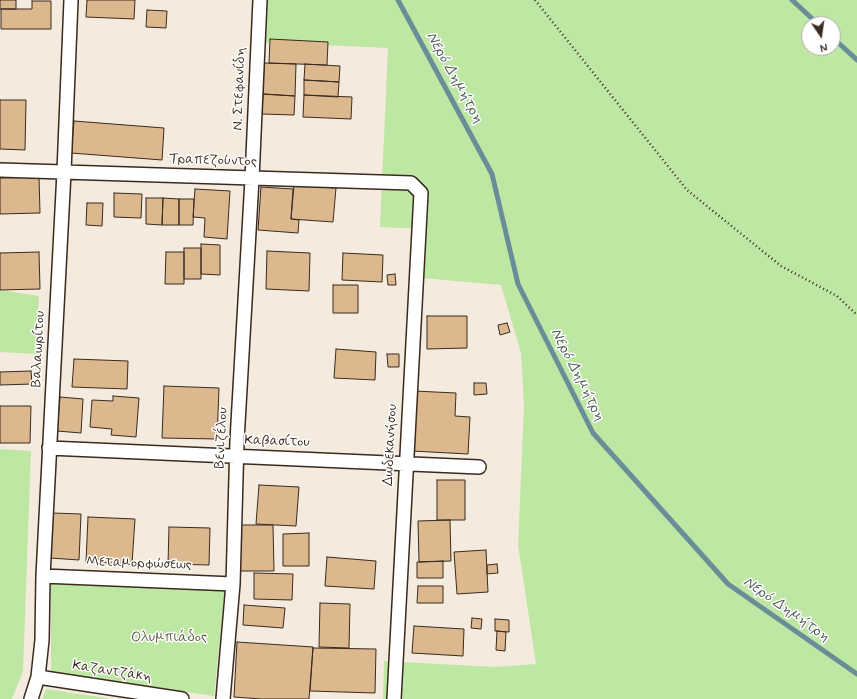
<!DOCTYPE html>
<meta charset="utf-8">
<style>
body{margin:0}
#map{position:relative;width:857px;height:699px;overflow:hidden;background:#f4eadd;font-family:Mynerve,sans-serif}
canvas{display:block}
.north{position:absolute;left:801px;top:16px;width:40px;height:40px;box-sizing:border-box;background:#fff;border:1px solid #b1aaa5;border-radius:50%;rotate:167deg;font-size:11px;font-weight:700;line-height:16px;text-align:center;color:#3b2a1e}
.north::after{content:'';display:block;margin:auto;width:14px;height:18px;background:#3b2a1e;clip-path:polygon(50% 0,100% 100%,50% 72%,0 100%)}
</style>
<div id="map">
<canvas width="857" height="699"></canvas>
<div class="north">N</div>
</div>
<script>
const ctx = document.querySelector('canvas').getContext('2d');
ctx.lineJoin = 'round';
function fillPath(path, color) { ctx.fillStyle = color; ctx.fill(path, 'evenodd'); }
const poly = rows => new Path2D(rows.map(r => 'M' + r).join(''));
function trace(path, color, width, dash) { ctx.strokeStyle = color; ctx.lineWidth = width; ctx.lineCap = dash ? 'butt' : 'round'; ctx.setLineDash(dash || []); ctx.stroke(path); }
function drawText(font, color, halo, rows, align = 'center') {
  ctx.font = font + ' Mynerve,sans-serif'; ctx.lineWidth = 3; ctx.setLineDash([]); ctx.textBaseline = 'middle'; ctx.strokeStyle = halo; ctx.fillStyle = color; for (const [text, x, y, turn = 0] of rows) {
    ctx.save(); ctx.translate(x, y); ctx.rotate((+turn || 0) * Math.PI / 180); ctx.textAlign = isNaN(turn) ? turn : align; if (halo) ctx.strokeText(text, 0, 0); ctx.fillText(text, 0, 0); ctx.restore();
  }
}
const green = poly([
 [259,0,857,0,857,699,383,699,384,661,494,667,536,664,518,545,524,406,521,353,501,285,422,278,424,229,380,227,388,48,257,42],
 [809,24,833,24,833,48,809,48],
 [0,290,39,296,35,354,0,352],
 [0,449,31,451,23,671,12,699,0,699],
 [51,583,225,588,214,696,51,672],
 [46,689,112,699,42,699]
]);
const stream = poly([
 [398,0,492,174,518,284,593,433,728,584,857,674],
 [792,0,818,24],
 [833,38,857,60]
]);
const building = poly([
 [0,0,16,0,16,9,0,9,0,0],
 [87,0,135,0,134,19,86,17,87,0],
 [32,1,51,1,51,29,1,29,1,9,32,9,32,1],
 [147,10,167,11,166,28,146,27,147,10],
 [270,39,328,42,327,65,269,63,270,39],
 [264,63,296,64,295,96,263,94,264,63],
 [305,64,340,66,339,82,304,80,305,64],
 [304,80,339,82,338,97,304,95,304,80],
 [263,94,295,96,294,115,262,114,263,94],
 [304,95,352,97,351,119,303,117,304,95],
 [0,100,26,100,25,150,0,149,0,100],
 [74,121,164,128,162,160,71,153,74,121],
 [39,177,40,213,0,214,0,178,39,177],
 [294,185,336,188,333,222,291,219,294,185],
 [261,187,293,189,291,219,299,220,298,233,258,230,261,187],
 [195,189,230,191,227,239,204,237,205,218,193,217,195,189],
 [114,193,142,194,141,218,114,217,114,193],
 [146,198,163,198,162,225,146,224,146,198],
 [163,198,179,199,179,225,162,225,163,198],
 [179,199,194,199,193,225,179,225,179,199],
 [87,203,103,203,102,226,86,225,87,203],
 [201,244,220,245,220,275,201,274,201,244],
 [184,248,201,248,201,279,184,279,184,248],
 [267,251,310,253,309,291,266,289,267,251],
 [39,252,40,289,0,290,0,253,39,252],
 [166,252,184,252,184,284,165,284,166,252],
 [343,253,383,255,382,282,342,280,343,253],
 [395,274,396,285,388,285,387,275,395,274],
 [333,285,358,285,358,313,333,313,333,285],
 [427,316,467,316,467,348,427,349,427,316],
 [507,323,510,332,500,335,498,325,507,323],
 [336,349,376,352,375,380,334,378,336,349],
 [387,354,399,354,399,367,388,367,387,354],
 [74,359,128,361,127,389,72,387,74,359],
 [31,371,32,384,0,385,0,372,31,371],
 [474,383,486,383,487,394,474,395,474,383],
 [164,386,219,388,217,439,162,438,164,386],
 [414,391,456,393,455,416,470,417,468,454,412,451,414,391],
 [113,396,139,398,136,437,111,435,112,429,90,427,92,400,113,401,113,396],
 [60,397,83,399,81,433,57,431,60,397],
 [0,406,31,406,30,443,0,443,0,406],
 [437,480,465,480,465,520,437,520,437,480],
 [259,485,299,487,296,526,256,524,259,485],
 [52,513,81,514,79,560,50,558,52,513],
 [88,517,135,519,132,564,86,562,88,517],
 [450,520,451,561,419,562,418,521,450,520],
 [239,525,273,525,274,571,239,571,239,525],
 [169,527,210,528,209,565,168,564,169,527],
 [309,533,309,566,283,566,283,534,309,533],
 [486,550,488,592,457,594,454,552,486,550],
 [327,557,376,561,374,589,325,586,327,557],
 [443,561,443,578,417,578,417,562,443,561],
 [497,564,498,573,487,574,487,565,497,564],
 [254,573,293,574,292,600,254,599,254,573],
 [418,586,443,586,443,603,417,603,418,586],
 [320,603,350,604,349,648,319,647,320,603],
 [244,605,285,608,283,628,243,625,244,605],
 [472,618,482,619,481,629,471,628,472,618],
 [495,619,509,620,509,632,495,631,495,619],
 [414,626,464,629,463,656,412,653,414,626],
 [497,631,506,632,505,651,496,650,497,631],
 [237,642,313,647,309,699,261,699,234,697,237,642],
 [313,648,376,649,375,693,310,691,313,648]
]);
const path = poly([
 [535,0,687,190,781,266,837,296,857,315]
]);
const minor = poly([
 [0,170,411,183,421,193,394,699],
 [49,448,479,467],
 [43,576,233,584],
 [38,677,182,699],
 [31,699,38,677,42,640,43,576,64,172,71,0],
 [223,699,233,584,237,441,252,179,260,0]
]);
const streetNames = [
 ["Ν. Στεφανίδη",240,89,-88],
 ["Τραπεζούντος",213,161,2],
 ["Βαλαωρίτου",39,349,-87],
 ["Βενιζέλου",222,438,-87],
 ["Καβασίτου",277,442,2],
 ["Δωδεκανήσου",391,445,-87],
 ["Μεταμορφώσεως",139,564,2],
 ["Καζαντζάκη",112,672,9]
];
const parkNames = [
 ["Ολυμπιάδος",169,638]
];
const waterNames = [
 ["Νερό Δημήτρη",454,78,61],
 ["Νερό Δημήτρη",577,375,63],
 ["Νερό Δημήτρη",786,610,35]
];
fillPath(green, '#bee7a3');
trace(stream, '#6a8e98', 5);
fillPath(building, '#dbb88d');
trace(building, '#3b2a1e', 1);
trace(minor, '#3b2a1e', 16);
trace(path, '#3b2a1e', 2.5, [1, 3]);
trace(minor, '#fff', 13);
drawText('14px', '#3b2a1e', '#fff', streetNames);
drawText('14px', '#5c593f', '#fff', parkNames);
drawText('italic 15px', '#525c5b', '#fff', waterNames);
</script>
